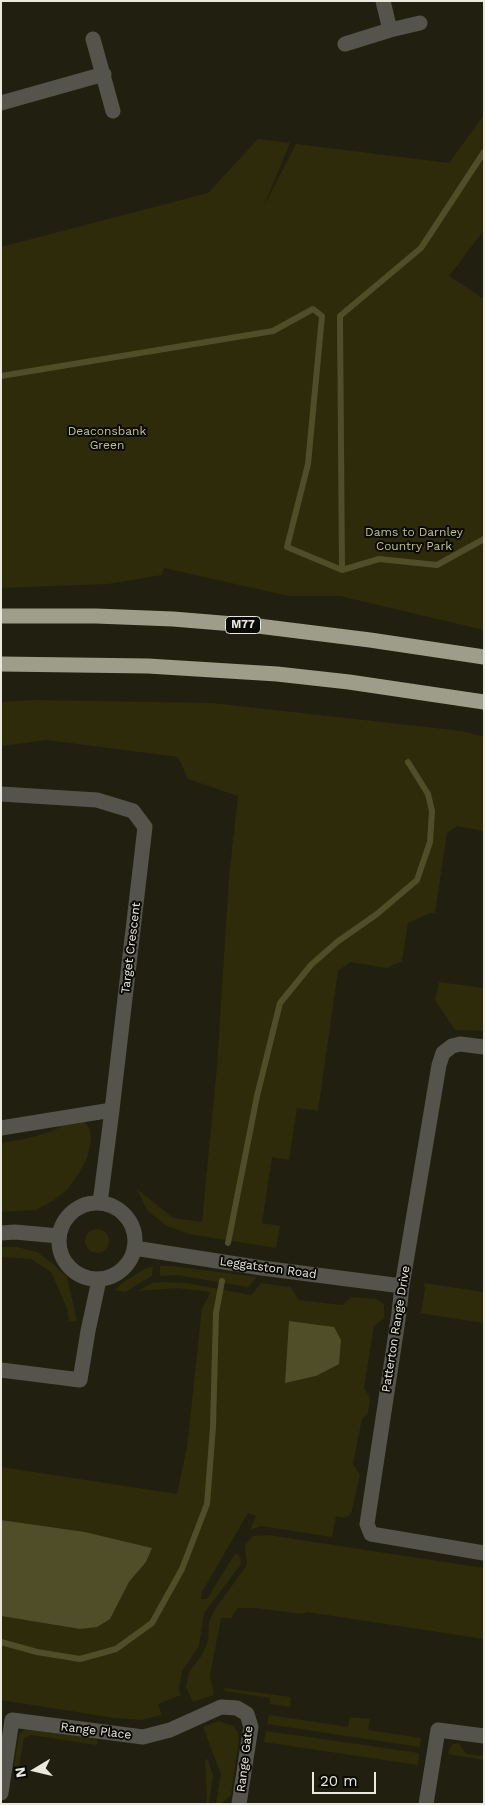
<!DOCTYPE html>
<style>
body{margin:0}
#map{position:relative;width:485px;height:1805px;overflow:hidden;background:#212010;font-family:"Work Sans",sans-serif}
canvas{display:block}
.frame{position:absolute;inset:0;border:2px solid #e9e9de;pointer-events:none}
.north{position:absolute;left:10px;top:1745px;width:50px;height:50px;-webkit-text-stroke:4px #0a0a04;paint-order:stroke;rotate:261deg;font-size:14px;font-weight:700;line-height:20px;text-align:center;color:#e9e9de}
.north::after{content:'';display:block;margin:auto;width:18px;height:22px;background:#e9e9de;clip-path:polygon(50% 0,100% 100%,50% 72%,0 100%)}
.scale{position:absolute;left:312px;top:1772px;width:64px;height:22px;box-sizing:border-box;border:2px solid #e9e9de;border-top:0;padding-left:6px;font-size:15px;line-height:18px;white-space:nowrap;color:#e9e9de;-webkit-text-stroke:4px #0a0a04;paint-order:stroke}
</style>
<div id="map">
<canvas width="485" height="1805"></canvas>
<div class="frame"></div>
<div class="north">N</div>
<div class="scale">20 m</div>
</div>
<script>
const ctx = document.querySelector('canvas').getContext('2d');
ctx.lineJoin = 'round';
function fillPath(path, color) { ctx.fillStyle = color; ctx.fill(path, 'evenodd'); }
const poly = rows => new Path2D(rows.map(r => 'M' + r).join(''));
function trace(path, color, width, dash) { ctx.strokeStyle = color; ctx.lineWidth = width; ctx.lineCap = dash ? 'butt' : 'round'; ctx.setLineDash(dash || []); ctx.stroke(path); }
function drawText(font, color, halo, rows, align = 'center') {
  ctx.font = font + ' "Work Sans",sans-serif'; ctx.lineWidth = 4; ctx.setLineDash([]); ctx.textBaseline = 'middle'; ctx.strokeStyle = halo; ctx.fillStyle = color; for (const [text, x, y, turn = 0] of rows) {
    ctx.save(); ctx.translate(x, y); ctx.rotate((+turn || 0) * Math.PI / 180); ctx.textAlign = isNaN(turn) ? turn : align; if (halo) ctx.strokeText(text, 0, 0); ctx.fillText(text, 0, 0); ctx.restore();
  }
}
const green = poly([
 [484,115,484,230,449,276,484,299,484,630,340,596,289,596,164,568,162,575,108,584,1,588,1,247,208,193,258,139,290,143,263,208,296,144,449,163],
 [34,700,212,703,462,731,484,737,484,831,457,826,447,833,435,913,430,913,408,923,402,961,387,968,350,962,338,971,318,1111,297,1108,289,1160,272,1157,262,1223,280,1226,276,1248,189,1234,167,1226,147,1210,137,1189,173,1218,202,1222,217,1067,229,877,238,796,188,779,178,757,47,740,1,746,1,702],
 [439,982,484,988,484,1031,455,1030,435,1000],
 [84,1121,90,1129,91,1138,88,1156,79,1173,68,1189,54,1200,36,1210,1,1212,1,1143,25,1139,50,1132,64,1125],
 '85 1241a12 12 0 1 1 24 0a12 12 0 1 1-24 0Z',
 [1,1247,17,1247,37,1252,52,1263,67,1277,77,1321,69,1321,67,1308,51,1272,31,1259,1,1257],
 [153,1266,152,1276,125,1292,115,1290,126,1280,145,1269],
 [160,1266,172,1266,257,1277,248,1287,177,1275,160,1276],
 [161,1282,186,1283,251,1295,261,1283,290,1287,299,1300,342,1305,352,1297,376,1299,384,1304,384,1318,374,1326,364,1388,370,1397,368,1413,362,1419,353,1464,360,1475,351,1514,345,1518,336,1516,332,1537,261,1526,250,1530,256,1516,248,1513,202,1592,201,1599,207,1599,231,1560,236,1553,240,1557,241,1564,204,1613,199,1646,182,1671,179,1689,181,1695,158,1704,162,1715,141,1720,114,1718,1,1700,1,1616,80,1629,110,1619,129,1582,146,1562,152,1548,85,1532,1,1520,1,1467,177,1494,187,1447,202,1308,211,1292,177,1288,138,1291,152,1283],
 [423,1283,484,1292,484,1323,419,1313,422,1310,425,1288],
 [268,1535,484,1568,484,1639,307,1612,303,1614,255,1608,238,1608,231,1618,221,1618,210,1675,214,1695,193,1702,186,1687,189,1672,202,1655,208,1641,209,1622,215,1609,247,1565,245,1545,253,1536],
 [224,1688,291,1697,290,1707,270,1704,270,1698,225,1691],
 [269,1715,348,1727,350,1717,370,1719,368,1730,421,1738,420,1747,267,1724],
 [219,1721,233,1726,238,1732,239,1739,231,1795,221,1804,216,1804,221,1774,203,1727],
 [30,1729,96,1739,98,1741,97,1745,31,1735,24,1738,19,1767,14,1766,19,1734,24,1730],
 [266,1731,419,1753,418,1765,264,1742],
 [458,1743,467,1754,484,1756,484,1760,448,1754,450,1748,453,1744],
 [207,1758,213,1775,209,1804,206,1804,207,1797,205,1762]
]);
const water = poly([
 [289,1321,334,1327,341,1340,339,1364,316,1376,285,1383],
 [1,1520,85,1532,152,1548,146,1562,129,1582,110,1619,97,1627,80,1629,1,1616]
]);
const stream = poly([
 [1,376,273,331,313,309,322,316,308,464,287,547,342,570,379,559,437,565,484,539],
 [342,570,340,316,421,248,484,152],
 [228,1243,257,1096,280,1003,311,965,337,942,377,914,417,880,430,842,432,811,428,794,408,762],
 [1,1642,37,1652,80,1659,116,1649,152,1623,182,1569,207,1504,213,1427,216,1313,222,1281]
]);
const minor = poly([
 [390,30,420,23],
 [93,39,113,111],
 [345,44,390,30,383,1],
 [1,103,104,74],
 [1,794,97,800,133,811,145,827,112,1110,1,1128],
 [484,1047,460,1044,452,1046,443,1053,439,1065,402,1286,399,1313,367,1524,371,1534,484,1553],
 '59 1241a38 38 0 1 1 76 0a38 38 0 1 1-76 0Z',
 [100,1203,112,1110],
 [1,1233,15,1232,59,1236],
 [134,1248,262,1268,402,1286],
 [1,1370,80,1380,88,1331,99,1280],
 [1,1793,12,1720,143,1737,170,1730,221,1707,237,1708,247,1714,251,1727,239,1804],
 [426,1804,438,1730,484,1736]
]);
const highway = poly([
 [1,616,96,616,173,619,258,626,370,640,484,657],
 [1,664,148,666,277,674,349,682,484,702]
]);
const shields = [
 [243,625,35]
];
const shieldNames = [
 ["M77",243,625]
];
const parkNames = [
 ["Deaconsbank",107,431],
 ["Green",107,445],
 ["Dams to Darnley",414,532],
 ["Country Park",414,546]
];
const streetNames = [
 ["Target Crescent",131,948,-83],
 ["Leggatston Road",268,1268,8],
 ["Patterton Range Drive",396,1329,-81],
 ["Range Place",96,1731,7],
 ["Range Gate",245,1759,-83]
];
fillPath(green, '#2d2b09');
fillPath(water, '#504e28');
trace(stream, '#504e28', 6);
trace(minor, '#54544c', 15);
trace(highway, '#9d9d89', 15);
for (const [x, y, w] of shields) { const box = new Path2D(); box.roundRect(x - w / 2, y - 8.5, w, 17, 4); ctx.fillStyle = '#0a0a04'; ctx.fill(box); trace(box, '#e9e9de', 1); }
drawText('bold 11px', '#e9e9de', null, shieldNames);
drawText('12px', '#c4c380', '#0a0a04', parkNames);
drawText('12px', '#e9e9de', '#0a0a04', streetNames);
</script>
